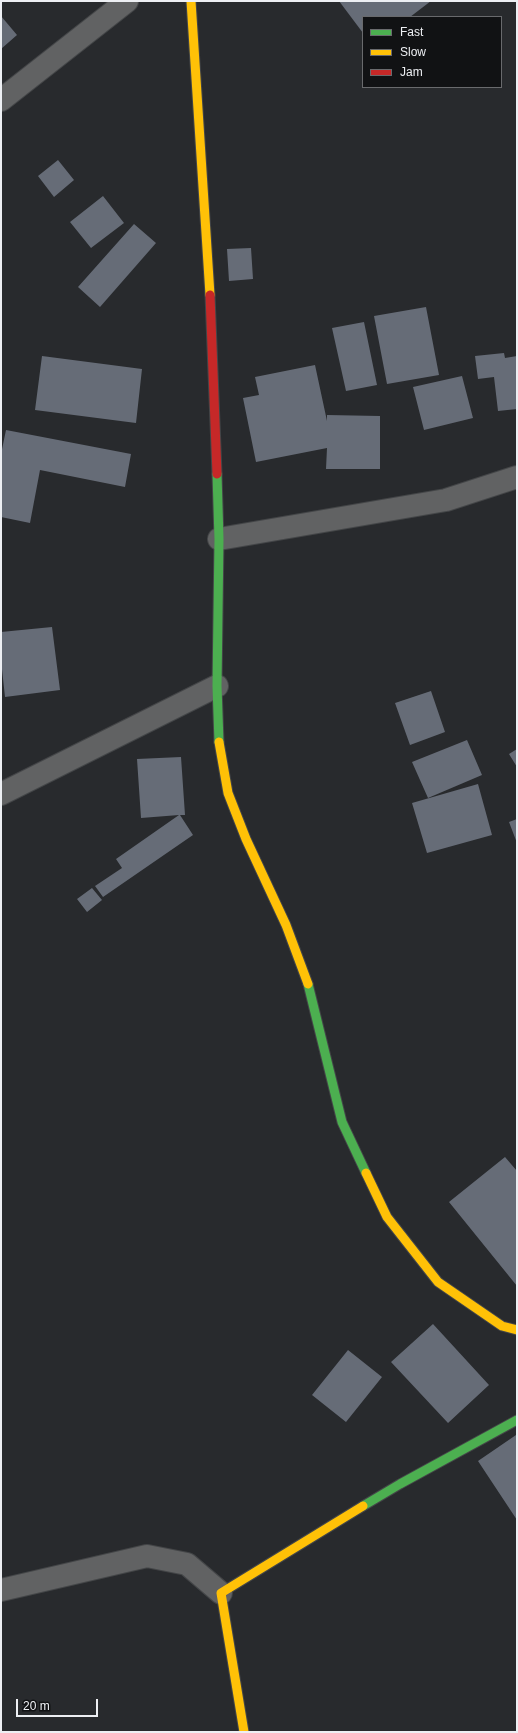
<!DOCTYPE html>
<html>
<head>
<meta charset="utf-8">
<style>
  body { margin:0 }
  #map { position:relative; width:518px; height:1733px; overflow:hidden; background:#282a2d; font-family:Arial,sans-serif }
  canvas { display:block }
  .frame { position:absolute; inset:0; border:2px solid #edeff3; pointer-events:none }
  .legend { position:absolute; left:362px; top:16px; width:140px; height:72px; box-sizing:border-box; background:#111214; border:1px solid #696a6d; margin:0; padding:5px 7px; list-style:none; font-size:12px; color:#edeff3 }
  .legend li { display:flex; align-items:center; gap:8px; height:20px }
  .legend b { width:20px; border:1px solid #696a6d }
  .scale { position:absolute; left:16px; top:1699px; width:82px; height:18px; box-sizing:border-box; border:2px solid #edeff3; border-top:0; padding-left:5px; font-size:12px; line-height:14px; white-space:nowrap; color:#edeff3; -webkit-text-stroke:3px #111214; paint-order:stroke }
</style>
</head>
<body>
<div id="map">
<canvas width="518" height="1733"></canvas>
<div class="frame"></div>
<ul class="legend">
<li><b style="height:5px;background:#4caf50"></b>Fast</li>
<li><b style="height:5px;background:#ffc107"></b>Slow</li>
<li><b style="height:5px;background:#c62828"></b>Jam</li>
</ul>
<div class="scale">20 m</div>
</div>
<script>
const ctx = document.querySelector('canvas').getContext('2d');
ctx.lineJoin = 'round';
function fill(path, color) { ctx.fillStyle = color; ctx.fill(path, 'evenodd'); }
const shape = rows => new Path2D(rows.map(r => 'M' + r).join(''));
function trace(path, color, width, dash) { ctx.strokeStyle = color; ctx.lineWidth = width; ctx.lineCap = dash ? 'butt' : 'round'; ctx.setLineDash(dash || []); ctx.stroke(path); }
fill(shape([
  [339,1,431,1,410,17,363,17,363,33],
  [1,16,17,35,1,49],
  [58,160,74,180,54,197,38,176],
  [103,196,124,223,91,248,70,222],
  [134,224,156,243,100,307,78,287],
  [251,248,253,279,229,281,227,249],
  [426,307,439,375,387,384,374,316],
  [364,322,377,385,346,391,332,328],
  [504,353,505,358,517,356,517,409,498,411,494,377,478,379,475,356],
  [42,356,142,369,136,423,35,410],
  [315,365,327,421,327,415,380,416,380,469,326,469,327,448,256,462,243,398,259,395,255,377],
  [462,376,473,418,424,430,413,387],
  [6,430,131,454,125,487,40,470,30,523,1,517,1,454],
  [52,627,60,690,5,697,1,660,1,632],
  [431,691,445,732,410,745,395,703],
  [467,740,482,775,428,798,412,762],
  [517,749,517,767,509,754],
  [181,757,185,815,180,815,193,835,103,897,95,886,122,868,116,859,179,815,141,818,137,759],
  [478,784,492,835,427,853,412,803],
  [517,819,517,843,509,822],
  [92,888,102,900,87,912,77,899],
  [505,1157,517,1171,517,1286,449,1202],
  [433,1324,489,1385,448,1423,391,1362],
  [348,1350,382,1377,346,1422,312,1395],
  [516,1435,517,1436,517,1520,478,1461]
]), '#666c77');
const street = shape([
  [1,100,127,1],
  [219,539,446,500,517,477],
  [1,794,217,686],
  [1,1590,147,1556,187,1564,221,1593]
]);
const fast = shape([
  [217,474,219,539,217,686,219,742],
  [308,984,342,1122,366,1173],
  [363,1506,400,1484,517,1420]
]);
const slow = shape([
  [191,1,210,295],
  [219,742,228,793,246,839,286,925,308,984],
  [366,1173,387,1217,438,1282,502,1326,517,1330],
  [244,1732,221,1593,363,1506]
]);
const jam = shape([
  [210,295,217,474]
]);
trace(street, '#444648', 24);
trace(fast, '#444648', 11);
trace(slow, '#444648', 11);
trace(jam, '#444648', 11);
trace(street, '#616263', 22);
trace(fast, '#4caf50', 9);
trace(slow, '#ffc107', 9);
trace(jam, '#c62828', 9);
</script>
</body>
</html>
